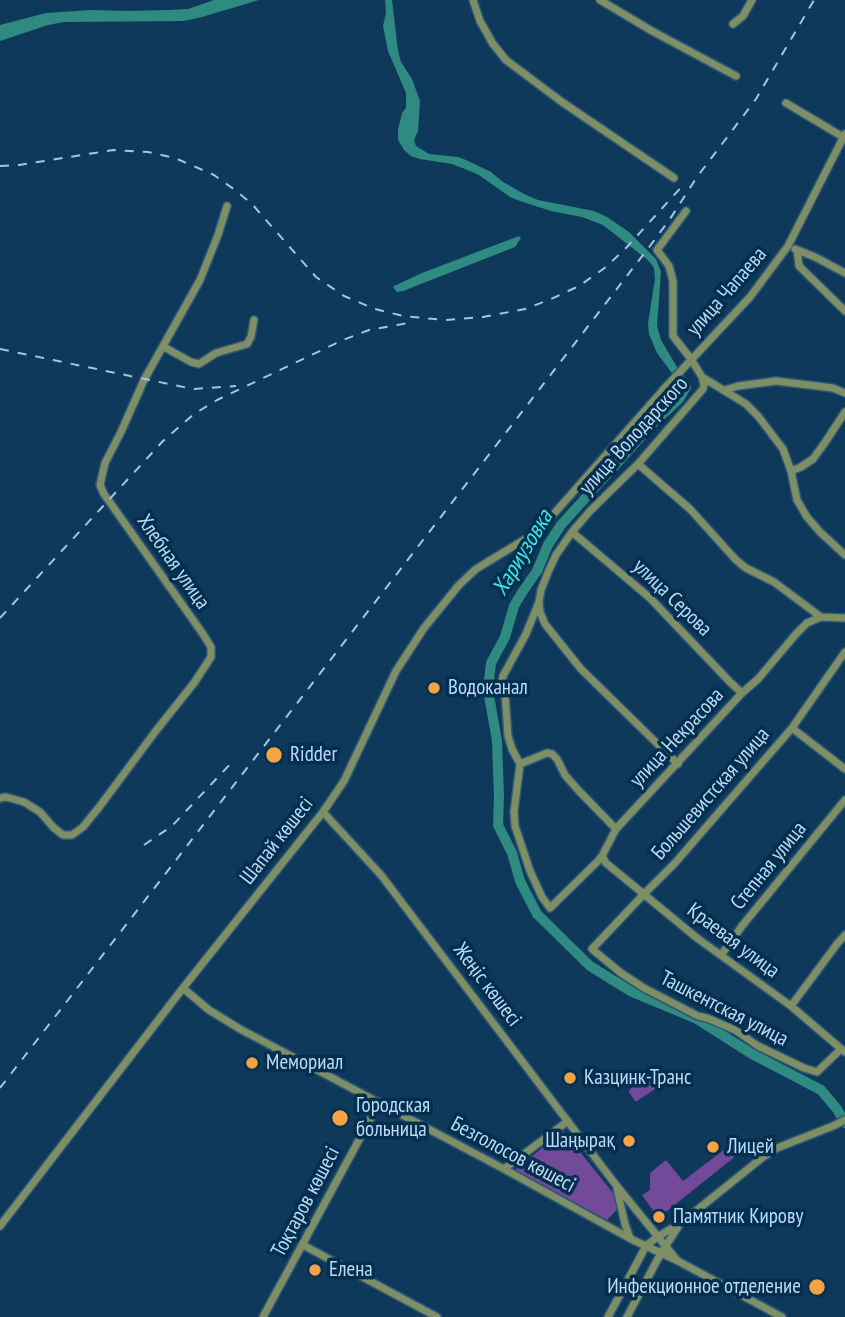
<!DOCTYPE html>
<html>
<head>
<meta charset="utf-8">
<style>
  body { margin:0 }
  canvas { display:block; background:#0f395a }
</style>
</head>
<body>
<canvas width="845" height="1317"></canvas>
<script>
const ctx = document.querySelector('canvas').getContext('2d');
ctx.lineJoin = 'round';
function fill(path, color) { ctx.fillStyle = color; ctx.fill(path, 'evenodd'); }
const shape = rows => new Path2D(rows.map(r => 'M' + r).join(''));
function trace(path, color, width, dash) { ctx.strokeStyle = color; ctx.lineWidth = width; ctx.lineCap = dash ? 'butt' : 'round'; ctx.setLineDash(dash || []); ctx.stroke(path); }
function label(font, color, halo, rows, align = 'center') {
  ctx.font = font + ' "PT Sans Narrow",sans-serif'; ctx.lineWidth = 7; ctx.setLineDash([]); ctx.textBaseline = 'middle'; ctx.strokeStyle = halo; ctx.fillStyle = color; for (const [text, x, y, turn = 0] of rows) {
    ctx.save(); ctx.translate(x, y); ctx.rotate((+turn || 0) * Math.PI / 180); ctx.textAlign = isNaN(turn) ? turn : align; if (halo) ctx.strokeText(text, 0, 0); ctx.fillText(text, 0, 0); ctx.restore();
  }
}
fill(shape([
  [649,1076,652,1076,658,1085,658,1087,637,1101,635,1101,629,1092,630,1089],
  [563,1131,622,1204,607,1220,515,1170],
  [729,1146,737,1155,667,1211,654,1212,642,1195,650,1190,650,1173,666,1160,683,1181]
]), '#734a99');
fill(shape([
  [214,0,259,0,202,17,184,21,64,22,48,25,0,41,0,25,46,13,91,10,128,11,168,10,188,9],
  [385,0,392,0,398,51,401,62,412,79,420,101,418,131,414,140,416,146,429,154,458,157,466,160,491,172,503,182,526,195,538,200,594,211,607,217,629,232,656,259,661,272,657,326,661,340,687,384,683,388,657,353,649,334,648,323,655,279,654,268,649,261,603,225,582,217,551,211,520,201,510,197,479,175,465,169,452,164,420,159,411,156,404,150,398,140,398,130,402,113,406,108,406,93,388,51,383,26,386,13],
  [519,236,521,238,515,247,403,291,397,292,393,287,394,286,422,273]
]), '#2f8a82');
trace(shape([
  [677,376,686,387,679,399,655,421,561,525,548,545,537,571,523,591,514,606,505,637,491,663,488,690,497,741,499,797,498,825,512,853,520,881,537,914,590,966,632,992,697,1019,752,1054,821,1090,837,1109,845,1123]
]), '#2f8a82', 10);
const minor = shape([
  [473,0,480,21,493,44,506,60,562,102,674,178],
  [600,0,652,31,736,76],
  [733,24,743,16,752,0],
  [786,103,843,137],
  [795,249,815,257,845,273],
  [797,250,799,266,845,311],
  [164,347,191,362,199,364,216,353,247,344,251,337,254,320],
  [702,377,746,404,758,416,783,449,791,471,797,500,807,517,820,532,845,555],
  [725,390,738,386,776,381,833,388,845,393],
  [638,464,690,509,736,560,746,568,774,582,821,617],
  [791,471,801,467,813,459,826,441,845,412],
  [572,532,650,598,730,682,742,693],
  [539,602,526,634,503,676,501,686,505,694,508,736,512,749,520,764,514,812,515,826,530,871,542,897,550,908,597,862,602,856,616,829,742,693,758,679,796,634,807,623,821,617,845,618],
  [792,728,845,769],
  [520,764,547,753,552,754,557,759,565,775,579,791,616,829],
  [678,764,581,669,545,624,540,612,539,602,541,590,549,570,556,555,572,532,590,511,638,464,703,389,704,385,702,377,691,359,673,336,673,281,669,266,657,250,686,211],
  [0,798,6,797,24,802,40,812,54,828,63,835,72,835,83,827,100,806,155,732,194,683,211,657,211,647,203,634,104,494,100,485,105,463,121,432,144,380,200,280,218,235,227,206],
  [323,812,381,875,616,1185,676,1259],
  [602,856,606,863,697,938,791,1006,845,1052],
  [721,955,742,926,845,800],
  [183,988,209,1010,240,1029,504,1169,631,1239,678,1261,782,1317],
  [791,1006,837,944,845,935],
  [841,1049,817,1072,804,1068,758,1046,735,1030,707,1018,698,1016,644,988,621,973,592,949,644,894,675,863,792,728,845,652],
  [504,1169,568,1121],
  [617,1189,625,1224,630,1238],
  [0,1226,183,988,323,812,344,781,396,671,424,628,459,585,476,569,527,538,544,525,663,390,750,297,788,246,845,134],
  [303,1245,437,1317],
  [263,1317,379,1103],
  [608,1317,646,1246,657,1237,681,1223,763,1157,777,1148,833,1126,845,1120],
  [627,1317,661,1253,678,1227]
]);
trace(minor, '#2e5676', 10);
trace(minor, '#7e8f65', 7);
trace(shape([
  [0,166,19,165,113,150,148,152,175,158,214,175,235,190,252,204,316,277,344,296,375,309,403,316,445,320,483,317,525,309,551,299,579,286,606,267,627,247,685,183],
  [0,349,193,389,236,386],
  [0,618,163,441,194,414,217,400,343,340,369,330,414,322],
  [144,845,172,826,234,760],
  [0,1088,650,246,670,219,697,177,756,99,814,0]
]), '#a7c4df', 2, [9, 9]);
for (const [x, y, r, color] of [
  [434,688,7,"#f5a345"],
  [274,755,9,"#f5a345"],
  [252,1063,7,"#f5a345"],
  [570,1078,7,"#f5a345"],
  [340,1118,9,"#f5a345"],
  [629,1141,7,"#f5a345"],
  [713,1147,7,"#f5a345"],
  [659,1217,7,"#f5a345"],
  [315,1270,7,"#f5a345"],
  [817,1287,9,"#f5a345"]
]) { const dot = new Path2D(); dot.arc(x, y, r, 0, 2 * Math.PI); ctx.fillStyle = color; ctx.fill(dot); trace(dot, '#022f4f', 2.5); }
label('21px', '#bed9f3', '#022f4f', [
  ["улица Чапаева",727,292,-49],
  ["улица Володарского",634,436,-48],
  ["Хлебная улица",173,562,55],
  ["улица Серова",672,598,44],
  ["улица Некрасова",677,738,-47],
  ["Большевистская улица",711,794,-49],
  ["Шапай көшесі",277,841,-52],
  ["Степная улица",769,866,-51],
  ["Краевая улица",733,941,37],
  ["Жеңіс көшесі",487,985,53],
  ["Ташкентская улица",724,1009,27],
  ["Безголосов көшесі",513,1155,28],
  ["Тоқтаров көшесі",306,1202,-62]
]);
label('21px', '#bed9f3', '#022f4f', [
  ["Водоканал",448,688],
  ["Ridder",290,755],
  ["Мемориал",266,1063],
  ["Казцинк-Транс",584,1078],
  ["Городская",356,1106],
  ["больница",356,1130],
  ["Шаңырақ",615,1141,"right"],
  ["Лицей",727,1147],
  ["Памятник Кирову",673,1217],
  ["Елена",329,1270],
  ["Инфекционное отделение",801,1287,"right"]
], 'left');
label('italic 23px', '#3cebdd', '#022f4f', [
  ["Хариузовка",523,553,-59]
]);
</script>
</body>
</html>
